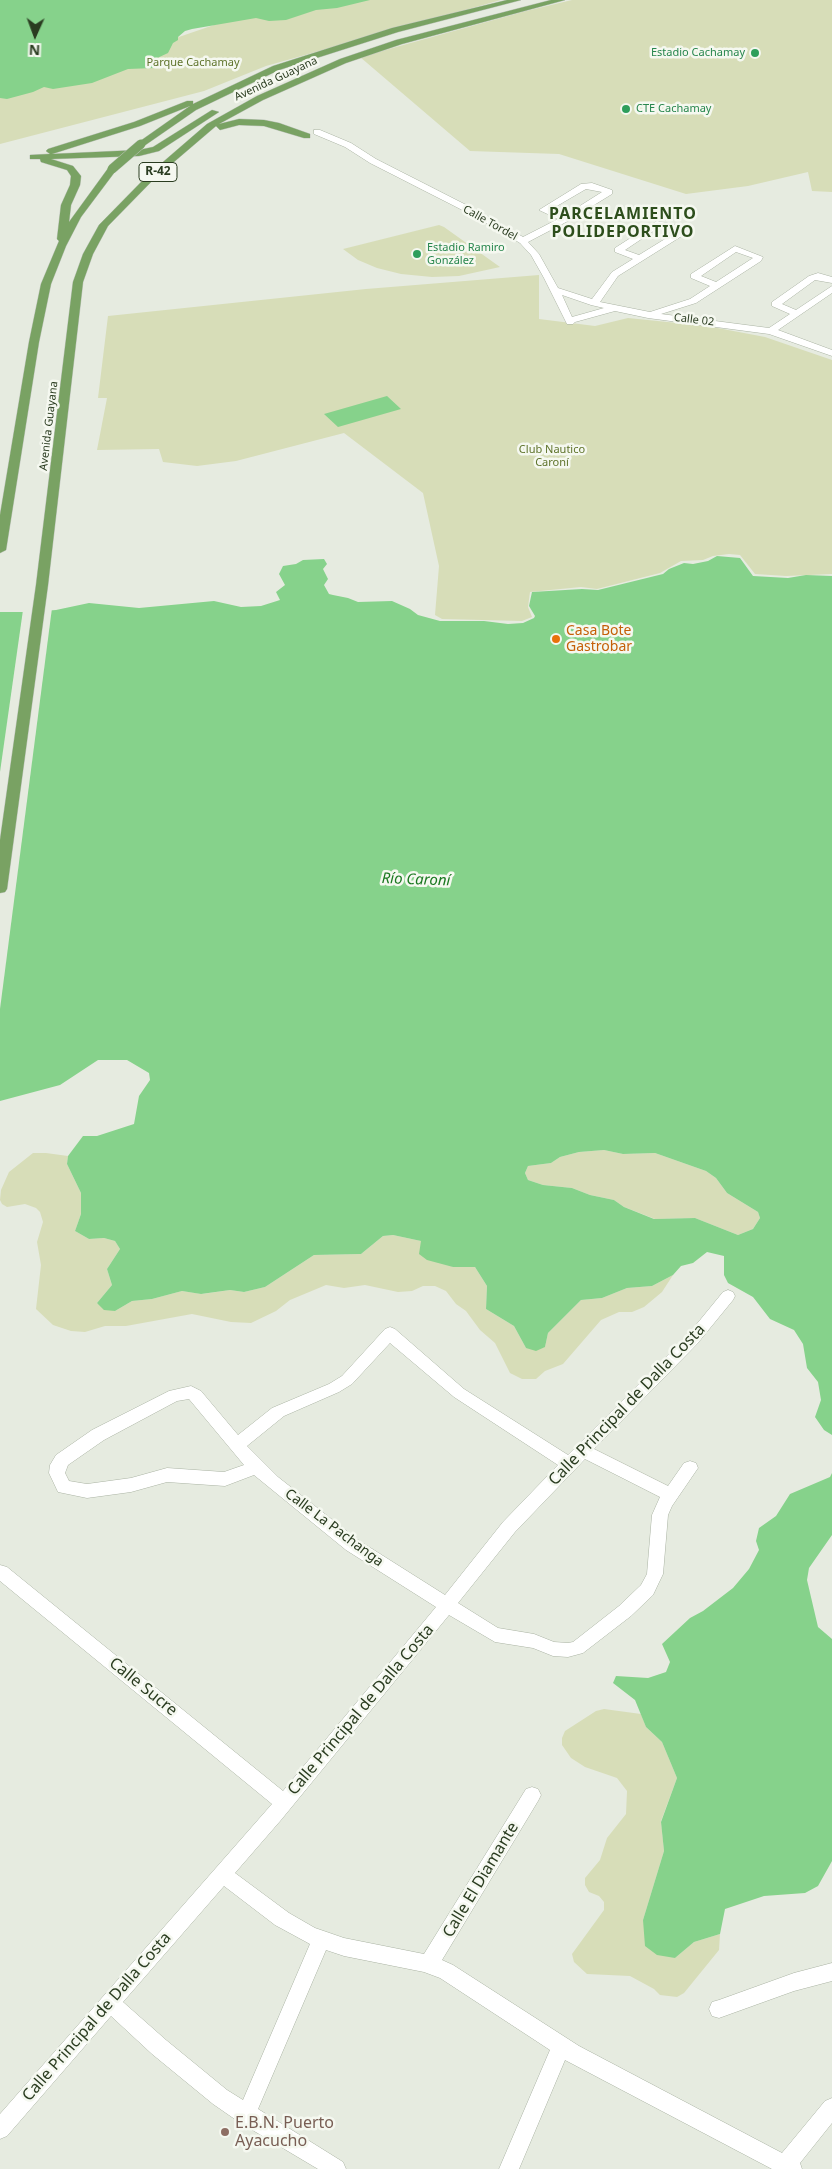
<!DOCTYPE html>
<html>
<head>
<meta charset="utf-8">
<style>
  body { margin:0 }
  #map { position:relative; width:832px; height:2169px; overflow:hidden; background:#e6ebe0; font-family:"Noto Sans",sans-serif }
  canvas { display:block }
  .north { position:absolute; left:10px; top:10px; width:50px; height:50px; -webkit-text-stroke:4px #f5f8f0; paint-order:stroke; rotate:182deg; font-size:14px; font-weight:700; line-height:20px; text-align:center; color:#2a3c20 }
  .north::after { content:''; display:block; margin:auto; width:18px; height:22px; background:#2a3c20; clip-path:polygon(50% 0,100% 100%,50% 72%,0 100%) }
</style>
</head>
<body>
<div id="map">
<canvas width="832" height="2169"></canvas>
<div class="north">N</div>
</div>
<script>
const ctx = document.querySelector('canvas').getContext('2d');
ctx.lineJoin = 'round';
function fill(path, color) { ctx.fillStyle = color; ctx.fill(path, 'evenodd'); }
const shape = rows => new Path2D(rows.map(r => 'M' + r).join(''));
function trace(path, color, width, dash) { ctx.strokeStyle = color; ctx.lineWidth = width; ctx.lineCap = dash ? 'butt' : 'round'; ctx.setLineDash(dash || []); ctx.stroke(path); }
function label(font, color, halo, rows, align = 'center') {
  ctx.font = font + ' "Noto Sans",sans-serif'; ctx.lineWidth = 5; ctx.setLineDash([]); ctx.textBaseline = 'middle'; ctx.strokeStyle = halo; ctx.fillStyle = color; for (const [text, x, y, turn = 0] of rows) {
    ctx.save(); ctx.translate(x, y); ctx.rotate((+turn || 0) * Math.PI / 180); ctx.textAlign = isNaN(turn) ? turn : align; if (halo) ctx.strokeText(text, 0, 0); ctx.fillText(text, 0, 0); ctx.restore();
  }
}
fill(shape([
  [330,0,501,0,266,66,204,91,0,144,0,88,68,75,246,14],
  [572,0,832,0,832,192,812,191,808,172,748,186,686,194,559,154,470,151,360,57,526,11],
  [439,225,444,227,500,267,459,276,432,277,401,274,377,268,358,260,343,249],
  [539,275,539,319,595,326,628,318,707,326,765,337,832,360,832,574,786,576,755,574,740,555,729,554,713,556,703,560,681,561,660,573,597,589,581,587,530,592,528,607,532,617,522,621,442,619,435,615,439,566,423,493,344,433,236,461,197,466,163,462,159,449,97,450,107,398,98,398,108,316,366,289],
  [604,1150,623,1154,655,1153,706,1171,716,1178,727,1193,758,1212,760,1218,753,1229,738,1235,695,1218,655,1219,624,1207,614,1200,590,1195,572,1188,543,1185,528,1180,525,1173,528,1166,551,1163,560,1157,579,1152],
  [33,1153,46,1153,68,1156,67,1164,81,1193,81,1214,75,1231,89,1239,104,1238,115,1241,120,1249,107,1269,112,1285,97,1303,115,1311,132,1301,152,1299,182,1291,202,1294,230,1290,244,1292,265,1287,314,1255,361,1254,383,1236,393,1235,421,1241,453,1267,475,1267,487,1286,486,1309,514,1326,526,1348,545,1347,548,1333,581,1300,602,1298,627,1288,652,1286,673,1275,662,1292,644,1307,632,1312,619,1312,601,1320,563,1364,545,1371,536,1379,522,1379,510,1373,495,1343,480,1330,466,1311,456,1304,446,1291,435,1286,423,1286,412,1291,398,1292,365,1285,344,1288,326,1285,290,1300,276,1311,251,1323,231,1322,192,1314,126,1326,105,1326,85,1332,71,1331,53,1325,36,1309,41,1265,37,1242,43,1222,40,1212,36,1208,25,1204,7,1207,2,1204,0,1200,1,1190,9,1172],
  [604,1709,641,1714,646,1727,662,1742,677,1778,661,1821,664,1851,643,1920,675,1958,694,1942,720,1934,719,1950,684,1993,677,1997,660,1995,654,1989,630,1976,587,1974,574,1962,572,1954,604,1910,604,1902,599,1896,589,1892,585,1885,585,1878,600,1860,607,1838,626,1814,627,1791,617,1778,585,1767,571,1758,562,1745,562,1738,565,1731,596,1711]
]), '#d7ddb8');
fill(shape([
  [0,0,370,0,337,8,316,10,286,20,269,21,256,18,192,29,185,31,178,37,178,40,173,43,168,53,153,60,160,63,160,66,154,68,128,69,92,83,53,89,44,87,33,92,7,99,0,98],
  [387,396,401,409,338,427,324,414],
  [717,556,740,558,753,576,788,578,806,575,832,576,832,1435,824,1430,815,1417,821,1400,818,1382,807,1368,803,1344,794,1330,770,1319,753,1297,728,1283,724,1275,724,1256,707,1252,693,1263,681,1266,673,1275,652,1286,627,1288,602,1298,581,1300,548,1333,545,1347,536,1351,526,1348,514,1326,486,1309,487,1286,475,1267,453,1267,427,1260,419,1254,421,1241,393,1235,383,1236,361,1254,314,1255,265,1287,244,1292,230,1290,201,1294,182,1291,152,1299,132,1301,115,1311,104,1310,97,1303,112,1285,107,1269,120,1249,115,1241,104,1238,89,1239,75,1231,81,1214,81,1193,67,1164,68,1156,83,1136,97,1136,134,1124,139,1096,150,1080,149,1073,127,1060,98,1060,60,1085,0,1101,0,612,29,612,56,610,89,603,139,608,214,601,241,607,261,606,280,600,276,592,285,585,279,574,283,566,296,564,303,560,324,559,327,564,323,569,328,579,324,585,329,594,333,595,348,598,358,602,392,601,410,609,418,615,440,621,484,621,508,624,523,623,534,618,535,616,529,606,532,592,582,589,598,590,663,574,669,569,684,563,693,564,708,561],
  [604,1150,623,1154,655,1153,706,1171,716,1178,727,1193,758,1212,760,1218,753,1229,738,1235,695,1218,654,1219,624,1207,614,1200,590,1195,572,1188,543,1185,528,1180,525,1173,528,1166,551,1163,560,1157,579,1152],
  [832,1473,832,1535,809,1568,807,1580,818,1627,832,1639,832,1861,818,1886,805,1893,764,1896,725,1909,720,1934,694,1942,675,1958,657,1955,645,1946,643,1920,664,1851,661,1822,677,1778,662,1742,646,1727,635,1700,613,1683,616,1676,648,1678,666,1672,670,1662,662,1644,690,1618,703,1611,733,1588,749,1569,759,1550,756,1541,759,1528,776,1516,790,1494,830,1477]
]), '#86d28b');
fill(shape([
  [52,608,0,1009,0,772,23,610]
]), '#e6ebe0');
const minor = shape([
  [314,130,320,130,351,143,376,159,480,212,523,237,558,219,539,210,581,184,592,183,612,190,612,194,568,221,528,242,539,254,558,288,592,299,612,272,633,259,615,252,615,248,657,221,685,227,685,234,618,276,600,302,650,312,690,299,710,286,691,278,691,274,735,246,763,257,761,261,696,303,661,314,769,328,790,314,772,306,772,302,809,276,818,273,832,277,832,283,815,280,782,304,796,310,832,286,832,293,778,330,832,350,832,356,769,334,648,318,615,311,575,322,573,324,567,324,544,278,531,255,520,243,474,216,370,163,345,147,314,134,314,130],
  [586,189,602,192,564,216,550,210,586,189],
  [661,226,678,231,639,255,625,250,661,226],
  [736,252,753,258,716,282,701,276,736,252],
  [562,295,591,305,604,308,572,317,562,295],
  [728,1290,733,1292,735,1296,733,1300,697,1344,594,1449,668,1486,684,1463,690,1461,696,1463,698,1468,672,1506,668,1515,663,1574,653,1595,631,1616,583,1653,568,1657,553,1656,533,1648,495,1642,449,1615,281,1820,235,1873,289,1913,315,1928,344,1938,424,1954,526,1789,532,1787,538,1789,541,1795,538,1801,442,1960,453,1965,579,2046,782,2153,825,2101,832,2098,832,2123,800,2163,802,2169,772,2169,565,2060,519,2169,499,2169,550,2050,440,1978,424,1972,344,1956,326,1950,258,2109,343,2162,346,2169,318,2169,239,2122,213,2104,152,2054,111,2016,7,2136,0,2139,0,2114,272,1804,0,1581,0,1565,7,1567,283,1791,436,1607,346,1550,254,1475,225,1486,167,1482,131,1492,87,1498,58,1492,49,1473,50,1465,56,1455,92,1430,169,1391,191,1386,201,1391,238,1435,272,1408,329,1384,342,1376,385,1329,390,1327,395,1329,464,1389,568,1455,687,1336,723,1292,728,1290],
  [390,1343,454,1397,558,1465,503,1522,445,1595,358,1540,278,1477,247,1446,284,1416,339,1392,352,1384,390,1343],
  [189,1399,244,1465,224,1472,167,1468,131,1478,87,1484,69,1481,65,1473,68,1465,104,1440,177,1401,189,1399],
  [585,1459,660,1497,652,1515,647,1574,641,1585,619,1606,573,1642,568,1643,554,1642,534,1634,498,1628,458,1603,515,1532,585,1459],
  [224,1886,275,1925,310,1944,243,2100,227,2090,166,2040,123,2002,224,1886],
  [832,1963,832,1981,794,1991,719,2018,712,2016,709,2009,712,2002,719,2000,794,1973,832,1963]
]);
const major = shape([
  [507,0,521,0,398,32,279,70,196,110,144,146,138,146,136,144,190,106,140,126,52,154,139,150,153,147,212,110,219,112,159,151,139,156,51,159,73,166,81,176,80,185,71,205,69,222,109,167,112,166,117,169,81,217,66,246,51,284,39,342,6,550,0,553,0,515,29,342,41,284,59,241,57,239,61,205,70,185,71,176,67,170,41,162,40,159,30,159,30,155,50,154,46,151,48,149,134,122,187,101,193,101,193,104,273,66,392,28,507,0],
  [551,0,565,0,402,44,346,63,263,100,219,124,239,119,264,120,279,123,310,134,310,138,304,138,264,126,239,125,220,130,216,126,154,179,108,226,93,254,83,282,48,585,7,889,5,892,0,893,0,840,36,585,73,282,83,254,99,225,148,175,207,124,257,96,340,59,396,40,551,0]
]);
trace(minor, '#aab3a3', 1);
trace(major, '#c3c8c1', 1);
fill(minor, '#fff');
fill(major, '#79a263');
const majorBridge = shape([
  [112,169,141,144]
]);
trace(majorBridge, '#c3c8c1', 10, []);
trace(majorBridge, '#79a263', 9);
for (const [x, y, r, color] of [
  [755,53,5,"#2e9e5b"],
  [626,109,5,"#2e9e5b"],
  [417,254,5,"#2e9e5b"],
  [556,639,5,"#e8710a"],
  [225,2132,5,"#8d6e63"]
]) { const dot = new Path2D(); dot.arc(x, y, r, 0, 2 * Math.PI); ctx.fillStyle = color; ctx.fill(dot); trace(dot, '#f5f8f0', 2); }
label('11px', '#27864d', '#f5f8f0', [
  ["Estadio Cachamay",745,53,"right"],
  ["CTE Cachamay",636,109],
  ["Estadio Ramiro",427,248],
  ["González",427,261]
], 'left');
label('11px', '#5e732a', '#f5f8f0', [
  ["Parque Cachamay",193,63],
  ["Club Nautico",552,450],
  ["Caroní",552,463]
]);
label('11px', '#2a3c20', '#f5f8f0', [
  ["Avenida Guayana",276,79,-25],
  ["Calle Tordel",490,223,29],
  ["Calle 02",694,320,7],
  ["Avenida Guayana",49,426,-83]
]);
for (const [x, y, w] of [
  [158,172,38]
]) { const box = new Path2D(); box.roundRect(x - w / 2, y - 9.5, w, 19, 4); ctx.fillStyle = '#f5f8f0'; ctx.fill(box); trace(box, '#2a3c20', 1); }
label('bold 12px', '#2a3c20', null, [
  ["R-42",158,172]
]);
label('14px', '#c56008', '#f5f8f0', [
  ["Casa Bote",566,631],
  ["Gastrobar",566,647]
], 'left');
label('14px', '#2a3c20', '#f5f8f0', [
  ["Calle La Pachanga",334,1528,37]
]);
label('italic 15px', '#1a7820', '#f5f8f0', [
  ["Río Caroní",416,880,2]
]);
ctx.letterSpacing = '1px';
label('bold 16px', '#2d4e1c', '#f5f8f0', [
  ["PARCELAMIENTO",623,214],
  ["POLIDEPORTIVO",623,232]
]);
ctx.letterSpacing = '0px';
label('16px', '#2a3c20', '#f5f8f0', [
  ["Calle Principal de Dalla Costa",627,1405,-46],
  ["Calle Sucre",143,1687,39],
  ["Calle Principal de Dalla Costa",361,1710,-50],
  ["Calle El Diamante",481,1880,-59],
  ["Calle Principal de Dalla Costa",97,2017,-49]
]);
label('16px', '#785e54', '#f5f8f0', [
  ["E.B.N. Puerto",235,2123],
  ["Ayacucho",235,2141]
], 'left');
</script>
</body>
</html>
